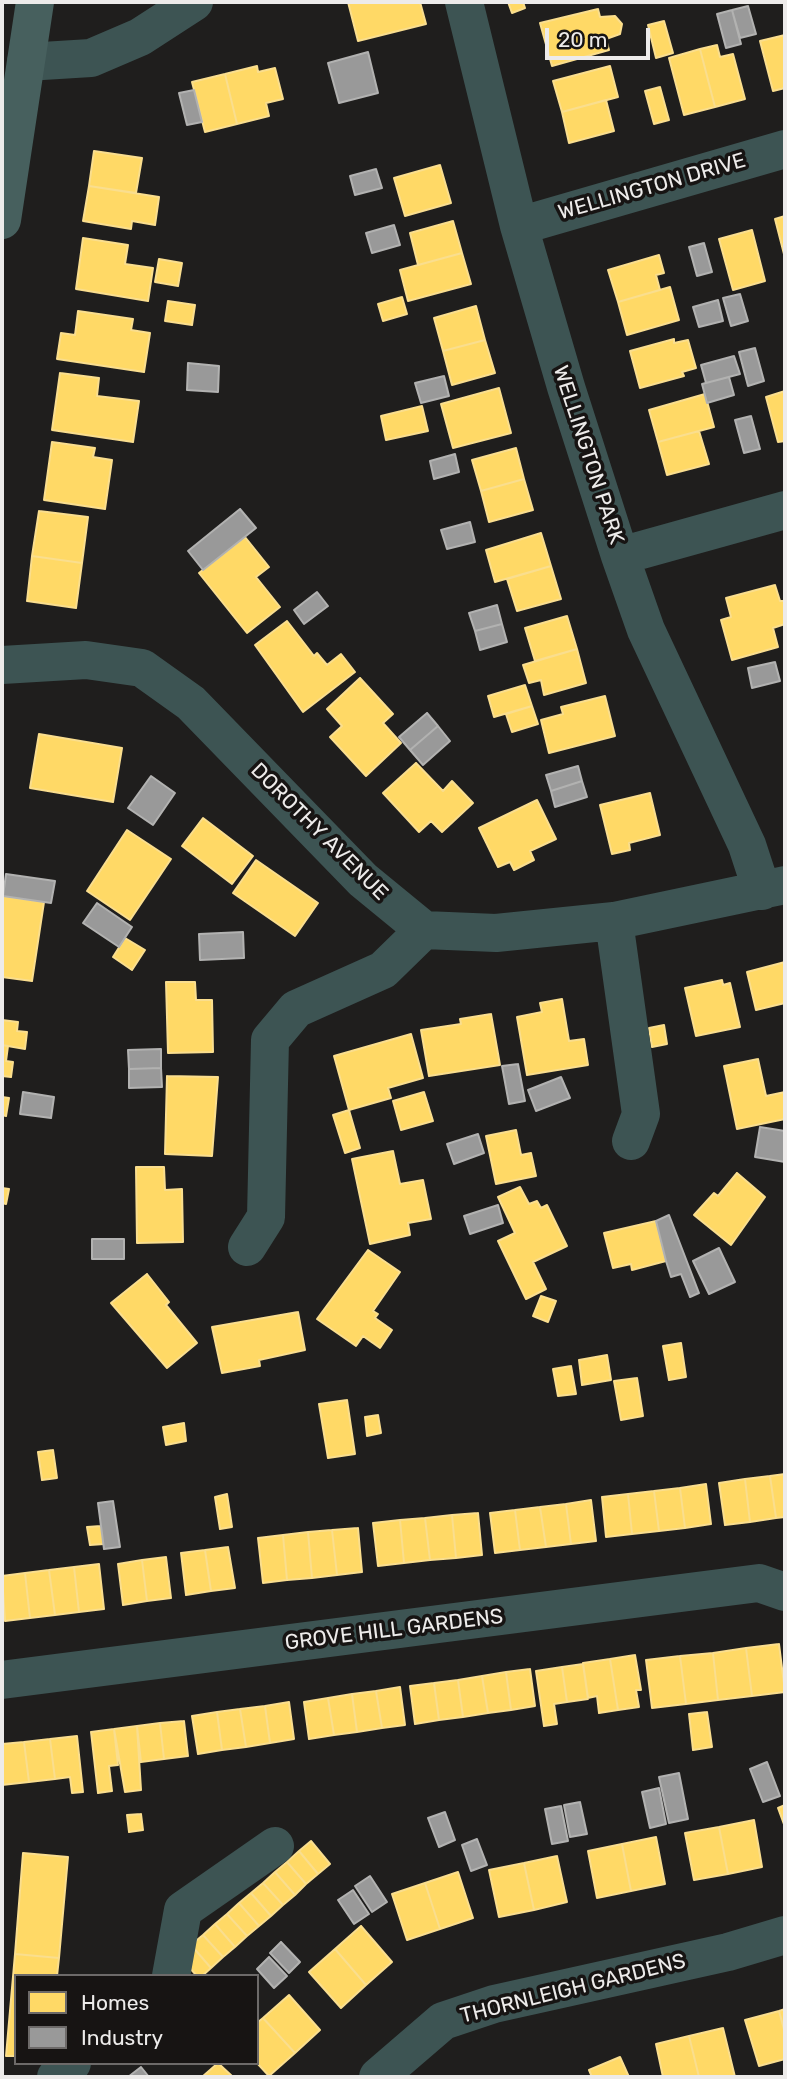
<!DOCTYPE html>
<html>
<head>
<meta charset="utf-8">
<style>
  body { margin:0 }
  #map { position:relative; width:787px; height:2079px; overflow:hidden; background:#1f1e1d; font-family:Rubik,sans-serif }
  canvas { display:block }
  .frame { position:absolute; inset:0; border:4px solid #edebea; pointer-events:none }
  .legend { position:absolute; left:14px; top:1974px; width:245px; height:91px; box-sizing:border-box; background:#171413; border:2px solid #6d6a69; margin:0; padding:9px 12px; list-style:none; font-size:21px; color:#edebea }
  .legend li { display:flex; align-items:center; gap:14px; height:35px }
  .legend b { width:35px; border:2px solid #6d6a69 }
  .scale { position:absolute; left:545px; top:28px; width:105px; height:32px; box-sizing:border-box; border:4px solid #edebea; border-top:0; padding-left:9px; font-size:21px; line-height:24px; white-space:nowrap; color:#edebea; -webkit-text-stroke:5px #171413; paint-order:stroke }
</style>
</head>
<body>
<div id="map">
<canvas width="787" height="2079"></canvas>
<div class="frame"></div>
<ul class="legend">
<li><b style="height:19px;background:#ffd966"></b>Homes</li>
<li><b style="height:19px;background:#999"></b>Industry</li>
</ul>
<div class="scale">20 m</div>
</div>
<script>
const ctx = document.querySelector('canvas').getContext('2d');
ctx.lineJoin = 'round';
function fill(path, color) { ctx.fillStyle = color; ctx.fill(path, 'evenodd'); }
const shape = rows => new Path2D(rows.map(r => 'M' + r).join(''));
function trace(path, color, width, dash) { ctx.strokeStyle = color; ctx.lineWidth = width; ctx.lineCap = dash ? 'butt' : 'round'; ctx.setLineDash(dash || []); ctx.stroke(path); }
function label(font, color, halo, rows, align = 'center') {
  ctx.font = font + ' Rubik,sans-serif'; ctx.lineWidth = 7; ctx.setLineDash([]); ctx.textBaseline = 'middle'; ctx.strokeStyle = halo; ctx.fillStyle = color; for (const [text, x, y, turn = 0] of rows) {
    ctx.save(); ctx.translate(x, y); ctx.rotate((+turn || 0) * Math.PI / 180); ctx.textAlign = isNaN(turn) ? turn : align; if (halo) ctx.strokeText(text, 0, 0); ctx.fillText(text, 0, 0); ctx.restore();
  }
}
const homes = shape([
  [348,2,420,2,426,24,358,41,348,2],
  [508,2,523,2,525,8,512,13,508,2],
  [598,9,600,17,615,16,622,24,620,34,606,39,609,50,552,66,540,23,598,9],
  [664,21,673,53,656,58,648,25,664,21],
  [785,35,785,88,773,91,760,41,785,35],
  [717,45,720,57,733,54,745,99,715,107,700,49,717,45],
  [700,49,715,107,684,115,669,58,700,49],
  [257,66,258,72,275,68,283,99,266,103,269,116,237,124,225,74,257,66],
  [610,66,618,97,562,112,553,81,610,66],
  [225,74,237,124,205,132,192,82,225,74],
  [660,87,669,120,654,124,645,91,660,87],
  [606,100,614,131,569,143,562,112,606,100],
  [94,151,142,158,136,193,89,186,94,151],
  [440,165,451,203,405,216,394,178,440,165],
  [89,186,159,197,155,225,132,221,131,229,83,221,89,186],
  [785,216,785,258,775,219,785,216],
  [453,221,462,253,418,265,410,233,453,221],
  [752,230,765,281,733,290,719,239,752,230],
  [83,238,128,245,125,264,153,268,148,301,76,289,83,238],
  [462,253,471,284,408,301,400,270,462,253],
  [659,255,664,273,656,275,660,290,618,302,608,270,659,255],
  [159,259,182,263,178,286,155,282,159,259],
  [670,287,679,320,627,335,618,302,670,287],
  [402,297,407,314,383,321,378,304,402,297],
  [168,301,195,305,192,325,165,321,168,301],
  [476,306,485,340,443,351,434,318,476,306],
  [78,311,133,319,131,330,150,333,144,372,57,359,61,333,75,335,78,311],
  [674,339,674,343,688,340,696,368,682,372,684,376,640,388,630,351,674,339],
  [485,340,495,373,452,385,443,351,485,340],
  [60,373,99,378,97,396,139,401,133,442,52,430,60,373],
  [499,388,511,433,453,448,441,404,499,388],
  [785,391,785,441,778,442,766,397,785,391],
  [705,394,714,427,658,442,649,410,705,394],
  [422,406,428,431,386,440,381,416,422,406],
  [699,431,709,464,667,475,658,442,699,431],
  [52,442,95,448,93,457,112,460,105,509,44,500,52,442],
  [516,448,524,479,481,491,472,460,516,448],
  [524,479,533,510,489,522,481,491,524,479],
  [39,511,88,517,82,563,32,556,39,511],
  [541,533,551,566,495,582,486,550,541,533],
  [245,537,269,567,256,577,280,607,247,633,199,573,245,537],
  [32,556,82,563,76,608,27,601,32,556],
  [551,566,561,599,517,611,507,579,551,566],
  [775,585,780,601,785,601,785,624,773,628,778,647,732,660,721,620,731,617,726,598,775,585],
  [567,616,577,649,535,661,525,628,567,616],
  [287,621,314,656,317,653,327,665,341,654,355,672,303,712,255,645,287,621],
  [577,649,586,683,544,695,541,680,529,683,523,665,577,649],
  [360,678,393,714,383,723,401,743,366,776,330,737,342,726,327,709,360,678],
  [525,685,532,706,494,717,488,696,525,685],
  [605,696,615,736,549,753,541,720,563,714,561,707,605,696],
  [532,706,538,724,512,732,506,714,532,706],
  [39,734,122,748,113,802,30,788,39,734],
  [416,763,443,791,452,781,473,803,442,832,431,821,419,832,383,793,416,763],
  [650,793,660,835,629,843,630,850,612,854,600,805,650,793],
  [537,800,556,839,530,851,534,860,514,870,510,862,498,867,479,828,537,800],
  [203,818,253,856,232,884,182,846,203,818],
  [127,830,171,859,130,920,87,891,127,830],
  [256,860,318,903,295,936,233,893,256,860],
  [3,896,44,902,32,981,2,977,3,896],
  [125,938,145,950,132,970,113,957,125,938],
  [785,962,785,1003,756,1010,747,972,785,962],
  [722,980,723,985,730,983,740,1027,696,1036,685,988,722,980],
  [166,982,195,982,196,1000,212,1000,213,1052,168,1053,166,982],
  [562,999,569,1041,584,1039,588,1065,527,1075,517,1017,542,1012,540,1003,562,999],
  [491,1014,500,1065,429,1076,421,1030,461,1024,460,1019,491,1014],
  [2,1020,18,1022,17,1031,27,1032,25,1049,2,1045,2,1020],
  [664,1025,667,1044,652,1047,649,1028,664,1025],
  [411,1034,423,1078,388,1088,391,1098,349,1110,334,1056,411,1034],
  [2,1045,8,1046,6,1061,13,1062,11,1077,2,1076,2,1045],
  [758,1059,766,1096,785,1092,785,1119,737,1129,724,1066,758,1059],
  [167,1076,218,1077,212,1156,165,1154,167,1076],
  [424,1092,433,1121,401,1130,393,1101,424,1092],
  [2,1097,9,1098,6,1116,2,1115,2,1097],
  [349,1110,360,1148,345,1153,333,1115,349,1110],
  [516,1130,521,1155,531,1153,536,1176,496,1184,486,1136,516,1130],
  [393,1151,400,1184,423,1180,431,1219,408,1223,410,1235,370,1244,352,1159,393,1151],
  [136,1167,164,1167,165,1190,182,1189,183,1242,137,1243,136,1167],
  [737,1173,765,1197,731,1245,694,1215,714,1193,718,1196,737,1173],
  [520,1187,529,1204,537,1201,541,1208,547,1205,567,1246,533,1262,546,1289,526,1299,498,1241,515,1233,498,1197,520,1187],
  [2,1188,9,1189,6,1204,2,1203,2,1188],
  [656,1221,666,1261,632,1270,631,1264,613,1268,604,1233,656,1221],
  [368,1250,400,1272,373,1311,378,1314,375,1318,392,1330,380,1348,363,1336,356,1346,317,1319,368,1250],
  [147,1274,169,1302,166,1305,197,1343,167,1368,111,1303,147,1274],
  [541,1296,556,1301,548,1322,533,1316,541,1296],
  [298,1312,305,1350,259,1360,260,1366,222,1373,212,1327,298,1312],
  [681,1343,686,1377,669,1380,663,1346,681,1343],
  [607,1355,611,1380,582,1385,579,1360,607,1355],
  [571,1366,576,1394,558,1396,553,1369,571,1366],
  [637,1378,643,1416,621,1420,614,1381,637,1378],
  [347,1400,355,1454,328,1458,319,1404,347,1400],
  [378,1415,381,1433,367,1436,365,1417,378,1415],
  [184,1423,186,1441,166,1445,163,1427,184,1423],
  [53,1450,57,1478,42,1480,38,1452,53,1450],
  [785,1474,785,1517,776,1518,770,1476,785,1474],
  [770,1476,776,1518,750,1522,745,1479,770,1476],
  [745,1479,750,1522,725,1525,719,1483,745,1479],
  [706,1484,711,1524,685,1528,680,1488,706,1484],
  [680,1488,685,1528,659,1531,654,1491,680,1488],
  [654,1491,659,1531,632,1534,628,1494,654,1491],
  [227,1494,232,1527,220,1529,215,1497,227,1494],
  [628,1494,632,1534,606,1537,602,1497,628,1494],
  [591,1500,596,1541,571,1544,566,1504,591,1500],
  [566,1504,571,1544,546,1547,540,1507,566,1504],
  [540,1507,546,1547,520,1550,515,1510,540,1507],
  [515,1510,520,1550,495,1553,490,1513,515,1510],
  [478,1513,482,1555,456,1558,452,1515,478,1513],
  [452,1515,456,1558,430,1560,425,1518,452,1515],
  [425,1518,430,1560,404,1563,400,1520,425,1518],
  [400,1520,404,1563,378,1566,373,1523,400,1520],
  [101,1526,104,1544,90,1545,87,1527,101,1526],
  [358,1528,362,1572,337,1575,332,1530,358,1528],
  [332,1530,337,1575,312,1578,308,1532,332,1530],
  [308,1532,312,1578,287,1580,283,1535,308,1532],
  [283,1535,287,1580,263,1583,258,1538,283,1535],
  [228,1547,235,1588,211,1591,205,1550,228,1547],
  [205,1550,211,1591,186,1595,181,1553,205,1550],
  [166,1557,171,1598,147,1601,142,1560,166,1557],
  [142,1560,147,1601,123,1605,118,1564,142,1560],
  [99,1564,104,1609,79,1612,74,1567,99,1564],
  [74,1567,79,1612,55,1615,49,1570,74,1567],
  [49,1570,55,1615,30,1618,25,1573,49,1570],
  [25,1573,30,1618,5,1621,2,1576,25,1573],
  [779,1644,785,1692,752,1696,746,1648,779,1644],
  [746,1648,752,1696,718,1700,713,1653,746,1648],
  [713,1653,718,1700,686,1704,680,1656,713,1653],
  [635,1655,641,1690,636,1690,639,1707,618,1710,610,1659,635,1655],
  [680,1656,686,1704,652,1708,646,1660,680,1656],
  [610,1659,618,1710,599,1713,597,1696,588,1698,583,1663,610,1659],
  [583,1664,588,1699,567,1702,562,1667,583,1664],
  [562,1667,567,1702,554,1704,557,1724,544,1726,536,1671,562,1667],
  [530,1669,535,1706,511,1710,506,1672,530,1669],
  [506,1672,511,1710,488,1713,482,1676,506,1672],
  [482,1676,488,1713,463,1717,458,1680,482,1676],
  [458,1680,463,1717,439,1720,434,1683,458,1680],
  [434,1683,439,1720,415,1724,410,1686,434,1683],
  [400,1687,405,1725,382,1728,376,1691,400,1687],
  [376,1691,382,1728,357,1732,352,1694,376,1691],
  [352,1694,357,1732,334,1735,328,1698,352,1694],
  [328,1698,334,1735,309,1739,304,1702,328,1698],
  [289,1702,294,1739,270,1743,265,1706,289,1702],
  [265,1706,270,1743,246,1747,240,1709,265,1706],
  [240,1709,246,1747,222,1750,217,1712,240,1709],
  [217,1712,222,1750,198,1754,192,1716,217,1712],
  [707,1712,712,1747,693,1750,689,1714,707,1712],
  [184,1721,188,1756,164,1759,160,1723,184,1721],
  [160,1723,164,1759,141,1762,137,1726,160,1723],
  [137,1726,141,1790,125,1792,114,1729,137,1726],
  [114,1729,118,1765,109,1766,112,1791,98,1793,91,1732,114,1729],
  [77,1736,83,1792,72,1793,70,1777,55,1779,50,1739,77,1736],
  [50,1739,55,1779,29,1782,24,1742,50,1739],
  [24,1742,29,1782,2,1785,2,1744,24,1742],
  [785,1805,785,1827,778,1808,785,1805],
  [141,1814,143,1830,129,1832,127,1815,141,1814],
  [754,1820,762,1867,728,1874,719,1827,754,1820],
  [719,1827,728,1874,694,1880,685,1833,719,1827],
  [656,1837,665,1884,631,1891,622,1844,656,1837],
  [311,1841,330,1864,318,1874,299,1851,311,1841],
  [622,1844,631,1891,597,1898,588,1851,622,1844],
  [299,1851,318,1874,306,1884,287,1862,299,1851],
  [23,1853,68,1857,59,1958,15,1954,23,1853],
  [557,1856,567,1902,534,1910,524,1863,557,1856],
  [287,1862,306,1884,295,1895,275,1872,287,1862],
  [524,1863,534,1910,499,1917,489,1870,524,1863],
  [275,1872,295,1895,283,1905,263,1883,275,1872],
  [458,1872,473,1918,440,1929,425,1883,458,1872],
  [263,1883,283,1905,271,1916,251,1893,263,1883],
  [425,1883,440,1929,407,1940,392,1894,425,1883],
  [251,1893,271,1916,259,1926,239,1903,251,1893],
  [239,1903,259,1926,247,1936,227,1914,239,1903],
  [227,1914,247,1936,235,1947,215,1924,227,1914],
  [215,1924,235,1947,223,1957,203,1935,215,1924],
  [361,1926,392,1962,366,1985,335,1949,361,1926],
  [203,1935,223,1957,211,1968,191,1945,203,1935],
  [191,1945,211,1968,202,1976,197,1976,179,1956,191,1945],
  [335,1949,366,1985,341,2008,309,1972,335,1949],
  [15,1954,59,1958,57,1976,16,1976,16,2056,6,2056,15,1954],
  [289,1995,320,2030,295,2053,263,2018,289,1995],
  [785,2009,785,2033,779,2011,785,2009],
  [779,2011,785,2033,785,2059,759,2066,745,2020,779,2011],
  [263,2018,295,2053,269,2076,257,2063,257,2023,263,2018],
  [723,2028,735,2077,699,2077,689,2036,723,2028],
  [689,2036,699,2077,663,2077,656,2044,689,2036],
  [620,2057,629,2077,592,2077,589,2070,620,2057],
  [218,2063,233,2077,202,2077,218,2063]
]);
fill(homes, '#ffd966');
trace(homes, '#fade8e', 2);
const industry = shape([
  [748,6,756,34,740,38,732,10,748,6],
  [732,10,741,44,726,48,717,14,732,10],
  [368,52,378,93,339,103,328,63,368,52],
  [194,90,202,122,187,125,179,93,194,90],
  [376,169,382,188,355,195,350,176,376,169],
  [394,225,400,245,372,253,366,233,394,225],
  [704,243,712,272,697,276,689,247,704,243],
  [740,294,748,321,731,326,723,298,740,294],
  [718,300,723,321,699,327,693,307,718,300],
  [755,348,764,381,748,386,739,352,755,348],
  [734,356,740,374,706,383,701,365,734,356],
  [188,363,219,366,218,392,187,390,188,363],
  [444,376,449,396,421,403,415,383,444,376],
  [729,377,734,395,707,403,702,384,729,377],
  [751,416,760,449,744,453,735,420,751,416],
  [455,454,459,472,434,479,430,461,455,454],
  [240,509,256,528,203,570,188,551,240,509],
  [470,522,475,542,447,549,441,530,470,522],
  [317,592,328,606,304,624,294,610,317,592],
  [497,605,502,624,475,631,469,613,497,605],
  [502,624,507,642,480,650,475,631,502,624],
  [775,662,780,681,752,688,748,668,775,662],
  [427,713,438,726,410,750,399,737,427,713],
  [438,726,450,741,423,765,410,750,438,726],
  [578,766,582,781,551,791,546,775,578,766],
  [151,776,175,793,153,825,128,808,151,776],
  [582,781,587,797,555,807,551,791,582,781],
  [6,874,55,881,51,903,3,896,6,874],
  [97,903,132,927,119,947,83,923,97,903],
  [243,932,244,958,200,960,199,934,243,932],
  [161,1049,161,1068,129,1069,128,1050,161,1049],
  [518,1064,525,1101,509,1104,502,1066,518,1064],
  [161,1068,162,1087,129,1088,129,1069,161,1068],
  [561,1077,570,1098,536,1111,528,1090,561,1077],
  [23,1092,54,1097,51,1118,20,1114,23,1092],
  [760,1127,785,1131,785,1162,755,1157,760,1127],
  [478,1134,484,1153,454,1164,447,1144,478,1134],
  [498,1205,503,1223,470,1234,464,1216,498,1205],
  [669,1215,699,1293,690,1297,681,1274,671,1277,666,1261,656,1221,669,1215],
  [92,1239,124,1239,124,1259,92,1259,92,1239],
  [719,1248,735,1282,709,1294,693,1261,719,1248],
  [113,1501,120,1547,104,1549,98,1503,113,1501],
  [767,1762,780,1796,763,1802,750,1769,767,1762],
  [679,1773,688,1819,669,1823,659,1777,679,1773],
  [659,1788,666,1824,650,1828,642,1792,659,1788],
  [580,1802,587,1834,570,1837,564,1805,580,1802],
  [561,1806,568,1841,552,1844,545,1809,561,1806],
  [445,1812,455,1840,439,1847,428,1818,445,1812],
  [477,1839,487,1865,471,1871,462,1845,477,1839],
  [370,1876,387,1902,372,1912,355,1886,370,1876],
  [353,1890,369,1914,354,1924,338,1900,353,1890],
  [281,1942,300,1962,289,1973,270,1953,281,1942],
  [269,1957,287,1976,274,1988,257,1969,269,1957],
  [141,2067,149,2077,128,2077,141,2067]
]);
fill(industry, '#999');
trace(industry, '#b2b2b1', 2);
trace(shape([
  [464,2,519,226,566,387,620,556,646,630,747,845,762,891],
  [26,62,91,58,140,37,194,2],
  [519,226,785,149],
  [620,556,785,510],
  [2,665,86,660,142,668,191,703,363,880,424,930,496,933,614,921,785,885],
  [614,921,641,1114,631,1141],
  [247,1247,266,1217,270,1040,296,1009,383,970,424,930],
  [2,1680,759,1583,785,1592],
  [171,1976,183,1910,275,1846],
  [56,2077,72,2063],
  [378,2077,443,2021,494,2004,728,1952,785,1935]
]), '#3d5453', 38);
trace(shape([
  [2,220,35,2]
]), '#47605e', 38);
label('21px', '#edebea', '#171413', [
  ["WELLINGTON DRIVE",652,187,-16],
  ["WELLINGTON PARK",588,455,72],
  ["DOROTHY AVENUE",319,832,45],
  ["GROVE HILL GARDENS",394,1630,-7],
  ["THORNLEIGH GARDENS",573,1989,-14]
]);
</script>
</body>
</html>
